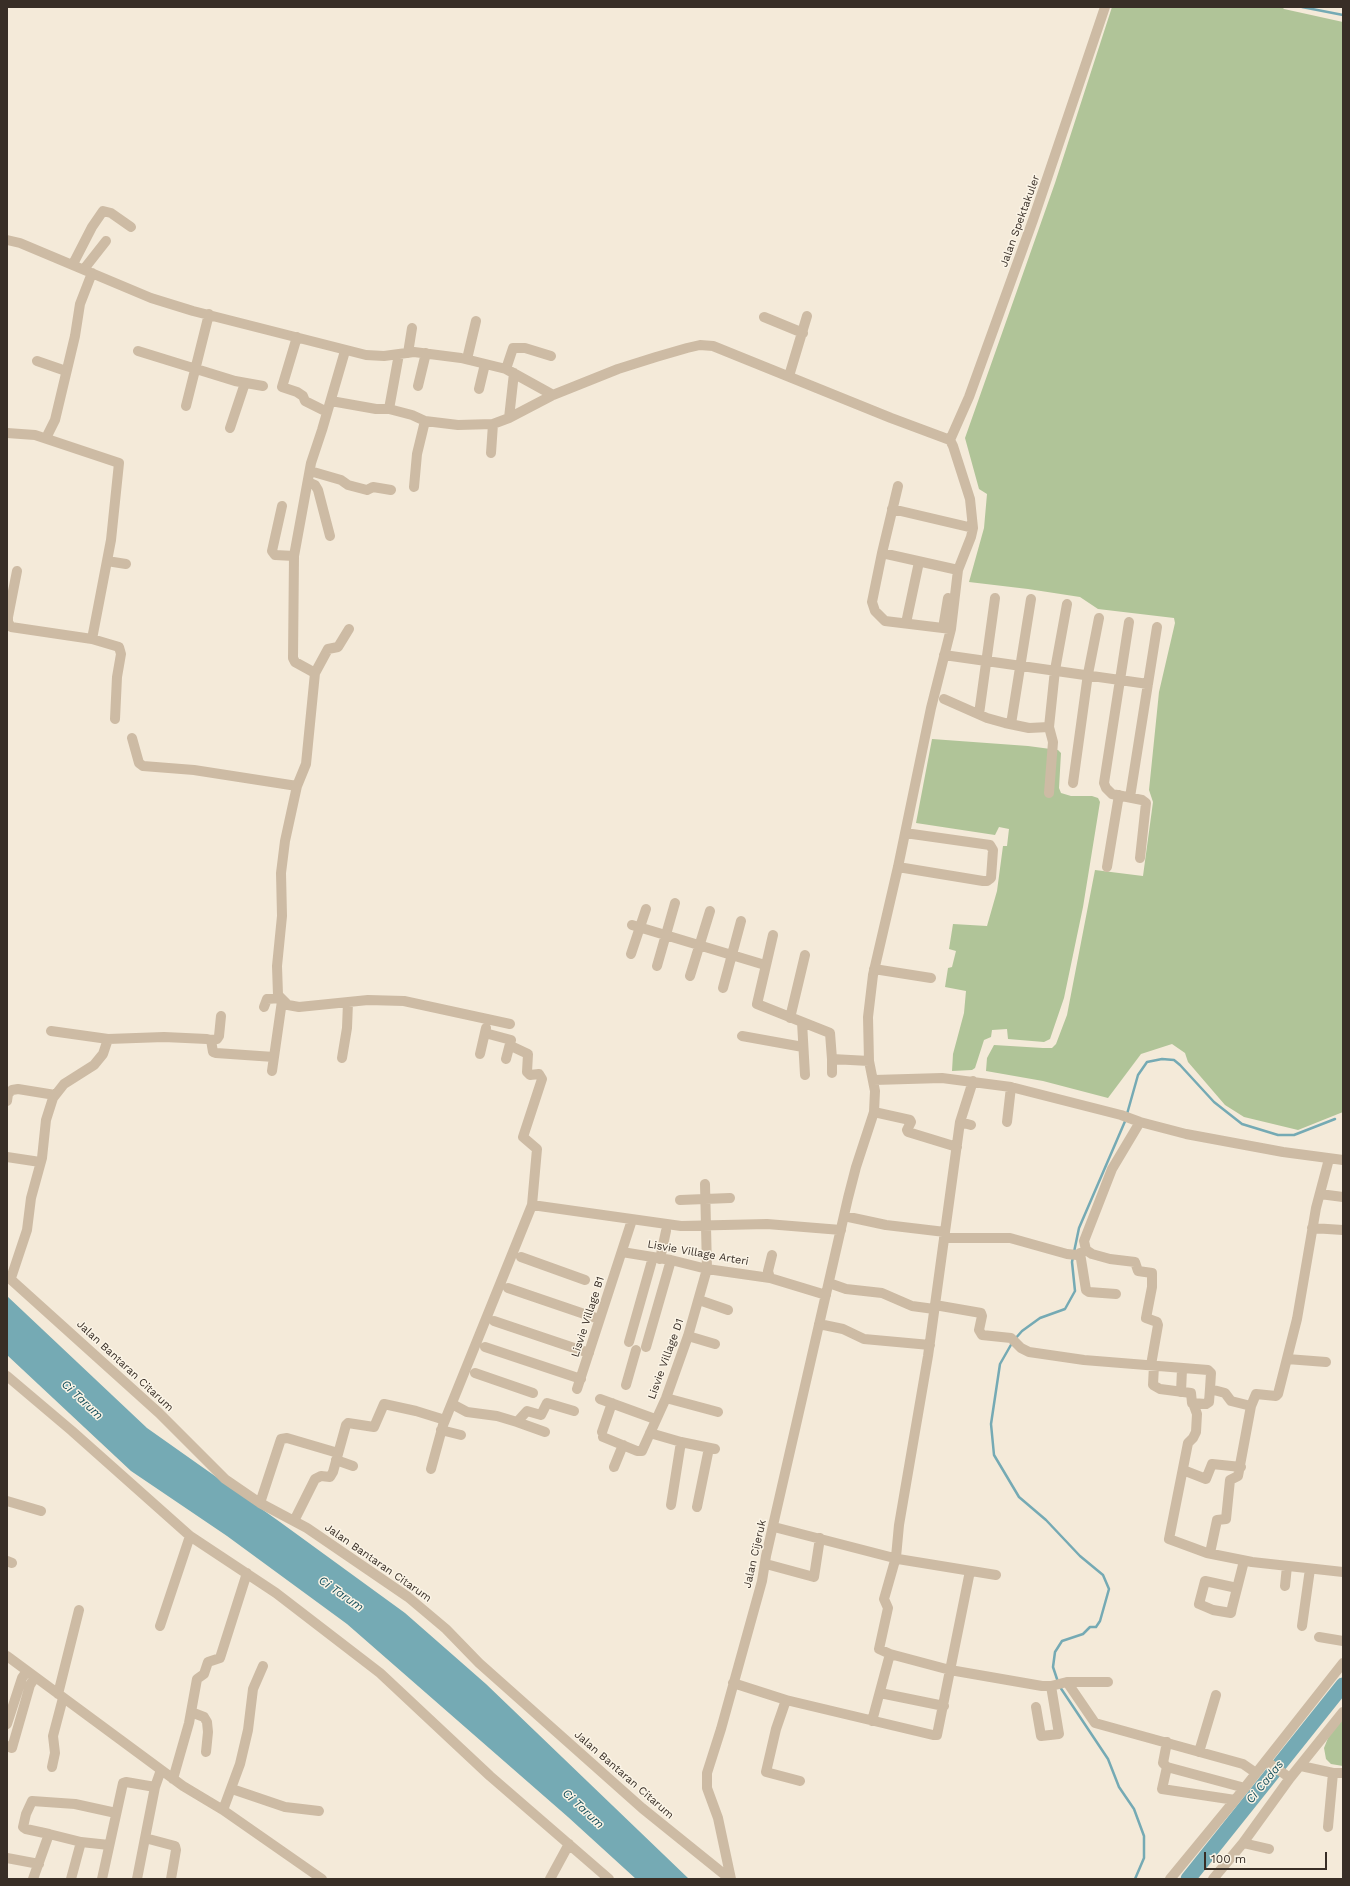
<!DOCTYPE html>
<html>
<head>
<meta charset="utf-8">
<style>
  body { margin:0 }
  #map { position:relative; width:1350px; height:1886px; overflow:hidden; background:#f4ead9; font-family:"Work Sans",sans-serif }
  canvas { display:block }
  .frame { position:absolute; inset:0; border:8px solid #382e26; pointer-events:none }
  .scale { position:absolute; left:1204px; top:1852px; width:123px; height:18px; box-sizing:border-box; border:2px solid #382e26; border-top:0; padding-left:5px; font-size:12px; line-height:14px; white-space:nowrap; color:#382e26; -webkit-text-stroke:3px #fbf4e6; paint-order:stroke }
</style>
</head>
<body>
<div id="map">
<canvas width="1350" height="1886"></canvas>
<div class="frame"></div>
<div class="scale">100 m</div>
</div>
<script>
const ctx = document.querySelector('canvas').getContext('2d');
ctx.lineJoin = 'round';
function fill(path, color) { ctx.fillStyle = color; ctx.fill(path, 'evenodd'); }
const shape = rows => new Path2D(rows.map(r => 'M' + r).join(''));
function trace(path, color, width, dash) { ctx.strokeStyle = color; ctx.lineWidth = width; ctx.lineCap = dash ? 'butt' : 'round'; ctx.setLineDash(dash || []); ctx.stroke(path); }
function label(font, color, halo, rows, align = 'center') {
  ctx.font = font + ' "Work Sans",sans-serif'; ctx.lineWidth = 3; ctx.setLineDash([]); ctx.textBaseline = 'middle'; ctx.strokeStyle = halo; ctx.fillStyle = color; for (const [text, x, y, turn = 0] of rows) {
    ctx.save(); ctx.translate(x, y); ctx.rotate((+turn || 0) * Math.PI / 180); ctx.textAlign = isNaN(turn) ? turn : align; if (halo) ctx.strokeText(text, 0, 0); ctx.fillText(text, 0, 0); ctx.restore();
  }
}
fill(shape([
  [1112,7,1282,7,1284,9,1343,22,1343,1112,1298,1130,1244,1117,1225,1105,1188,1062,1185,1053,1172,1044,1141,1054,1108,1098,1043,1081,986,1071,987,1058,994,1045,1043,1048,1052,1048,1056,1044,1067,1015,1095,870,1143,876,1153,802,1149,790,1159,692,1175,623,1174,618,1098,609,1080,597,1028,589,969,582,984,528,987,494,979,489,965,438,1055,183],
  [932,739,1028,746,1058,750,1061,753,1059,788,1061,793,1071,796,1092,796,1098,798,1100,802,1083,907,1064,998,1050,1039,1044,1042,1008,1039,1007,1029,992,1030,991,1037,984,1040,975,1068,972,1070,952,1071,953,1054,964,1013,966,991,945,987,948,968,952,967,956,951,949,949,953,924,987,926,997,891,1003,846,1007,846,1009,829,999,827,995,835,916,823],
  [1343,1716,1343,1766,1331,1764,1326,1759,1324,1748,1328,1738]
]), '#b0c498');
fill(shape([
  [7,1296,147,1428,280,1522,405,1613,486,1684,689,1879,636,1879,568,1817,347,1624,227,1536,131,1471,7,1355]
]), '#75aab4');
trace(shape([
  [1302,7,1343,15],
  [1127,1114,1138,1075,1147,1062,1162,1059,1174,1060,1180,1065,1214,1102,1242,1124,1278,1135,1294,1135,1335,1119],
  [1074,1252,1079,1228,1126,1119],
  [1015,1339,1022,1331,1040,1318,1065,1309,1075,1291,1072,1262,1073,1257],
  [1012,1343,1000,1364,991,1424,994,1455,1019,1497,1046,1520,1080,1556,1103,1575,1109,1589,1100,1621,1096,1627,1090,1627,1083,1634,1062,1641,1055,1652,1053,1667,1058,1682],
  [1060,1687,1108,1759,1119,1787,1134,1809,1144,1836,1144,1858,1135,1879]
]), '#75aab4', 2.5);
trace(shape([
  [1188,1879,1343,1685]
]), '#75aab4', 15);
trace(shape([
  [7,240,20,243,151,298,193,311,366,355,384,356,414,352,461,358,506,369,553,395,618,369,656,357,687,348,700,345,713,346,891,418,950,440,953,446,970,499,973,528,971,537,958,570,951,629,931,708,898,867,873,975,868,1017,869,1061,875,1091,874,1112,856,1167,848,1198,766,1556,762,1581,721,1729,707,1773,707,1788,718,1818,731,1879],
  [73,264,92,227,103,211,111,213,131,227],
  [84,269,106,241],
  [764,317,803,333],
  [297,337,282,387,297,392,303,396,305,401,327,412],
  [138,351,235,381,263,386],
  [408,353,412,328],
  [467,359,476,321],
  [37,361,66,371],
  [506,369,513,348,525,348,551,356],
  [789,376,807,316],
  [418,386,426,353],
  [479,389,485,364],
  [331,401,376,409,389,409,412,415,425,421,458,425,493,424,509,418,553,395],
  [186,406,209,314],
  [389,409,399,354],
  [509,418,514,373],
  [230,428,245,383],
  [7,433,35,435,119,463,111,540,92,639],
  [46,438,55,420,75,336,80,304,92,273],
  [950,440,969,397,1033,220,1105,7],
  [491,453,493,424],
  [310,471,341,480,348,485,367,490,373,487,391,490],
  [308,482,315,485,318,490,330,536],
  [414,487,417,454,425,421],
  [282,506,272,551,275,555,294,556],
  [892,509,973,528],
  [882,553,898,486],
  [107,561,126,564],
  [17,571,8,617,8,622,11,627,92,639,119,647,121,654,117,677,115,719],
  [1129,622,1104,783,1106,788,1112,794,1142,800,1146,803,1140,858],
  [906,623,919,562],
  [943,628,948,598],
  [349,629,338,647,328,649,315,673,306,764,297,786,285,841,281,873,282,916,277,966,278,995,288,1005,299,1007,368,1000,404,1001,510,1024],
  [951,629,885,621,875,611,872,602,882,553,958,570],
  [944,655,1148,684],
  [315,673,295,662,293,658,294,556,311,463,322,430,345,351],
  [944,699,987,718,1005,723,1029,728,1049,727],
  [979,714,995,598],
  [1011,724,1031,599],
  [132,738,139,763,143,766,194,770,297,786],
  [1073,783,1088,674,1099,618],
  [1049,793,1053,742,1049,727,1055,670,1067,604],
  [1130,797,1157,627],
  [898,867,983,881,987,881,991,878,993,850,990,845,905,833],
  [1107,867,1119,795],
  [632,925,765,965],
  [773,935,757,1004,830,1033,832,1059,869,1061],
  [631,954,646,909],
  [657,966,675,903],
  [874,969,931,978],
  [690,976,710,911],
  [723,988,741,921],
  [264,1007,267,999,280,998],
  [790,1018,805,955],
  [802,1022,805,1075],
  [51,1031,108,1039],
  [485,1033,511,1040,506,1059],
  [742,1036,803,1047],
  [211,1040,217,1039,219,1036,221,1016],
  [480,1054,486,1028],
  [342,1058,347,1028,348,1002],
  [832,1059,832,1073],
  [272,1071,282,1001],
  [874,1080,942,1078,1011,1087,1121,1115,1140,1122,1186,1134,1283,1152,1343,1160],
  [7,1101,8,1094,12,1090,18,1089,55,1095],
  [874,1112,910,1120,911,1122,907,1130,908,1132,957,1147],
  [960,1122,971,1125],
  [1007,1122,1011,1087],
  [1140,1122,1112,1169,1084,1241,1086,1250,1092,1254,1110,1259,1135,1262,1138,1271,1152,1273,1152,1287,1146,1318,1157,1322,1158,1325,1151,1365],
  [7,1157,40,1162],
  [1320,1194,1343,1197],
  [680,1200,730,1198],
  [532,1205,681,1226,767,1224,841,1230],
  [844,1216,886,1225,945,1232],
  [1312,1228,1343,1230],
  [944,1238,1010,1238,1067,1254,1077,1255,1086,1250],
  [622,1252,671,1260,707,1269,770,1278,826,1295],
  [1080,1253,1086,1290,1089,1292,1116,1294],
  [521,1257,585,1280],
  [660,1259,666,1231],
  [7,1276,159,1413,225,1479,260,1503,307,1528,408,1597,446,1629,479,1663,642,1808,730,1879],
  [11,1278,27,1230,31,1198,42,1158,46,1120,53,1098,64,1084,94,1065,103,1054,108,1039,164,1037,207,1039,211,1040,213,1052,216,1053,274,1057],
  [770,1278,768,1271,772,1255],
  [829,1283,846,1289,882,1293,912,1306,934,1309],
  [508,1288,599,1319],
  [699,1300,728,1310],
  [935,1305,981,1313,982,1316,979,1330,982,1335,1011,1338,1021,1348,1029,1352,1084,1360,1208,1370,1211,1373,1210,1389,1225,1393,1231,1401,1251,1406,1256,1394,1276,1396,1278,1394,1297,1319,1316,1208,1329,1159],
  [494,1321,589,1353],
  [819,1324,843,1329,864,1339,930,1345],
  [688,1336,715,1344],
  [629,1342,653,1257],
  [485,1347,581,1379],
  [646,1347,671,1260],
  [1287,1359,1326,1362],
  [1154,1365,1153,1385,1160,1389,1191,1393,1192,1403,1206,1404,1209,1402,1210,1389],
  [475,1373,533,1393],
  [7,1376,72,1431,190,1536,276,1593,380,1673,490,1776,609,1879],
  [626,1385,636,1350],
  [577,1389,631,1223],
  [1181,1392,1182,1369],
  [666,1398,718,1412],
  [600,1399,655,1419],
  [1193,1403,1197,1414,1196,1432,1193,1438,1188,1443,1169,1539,1207,1553,1252,1562,1343,1572],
  [452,1404,467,1412,497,1416,517,1422,527,1411,541,1415,547,1403,574,1411],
  [517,1422,545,1432],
  [441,1430,461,1435],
  [602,1432,612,1403],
  [650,1433,681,1442,715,1449],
  [603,1437,637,1451,642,1451,666,1398,688,1336,707,1269,705,1184],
  [336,1460,353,1466],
  [614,1467,623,1445],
  [431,1469,443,1425,532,1205,537,1149,523,1137,542,1079,539,1074,530,1075,527,1072,528,1054,511,1046],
  [1183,1470,1206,1479,1212,1464,1241,1467],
  [7,1501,41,1511],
  [260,1503,281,1439,287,1438,338,1453],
  [671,1505,681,1442],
  [697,1507,709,1448],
  [294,1521,315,1479,321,1476,330,1477,333,1472,346,1425,348,1423,374,1427,384,1404,416,1411,445,1420],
  [774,1527,898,1559,996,1575],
  [1210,1553,1217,1520,1226,1519,1230,1480,1238,1476,1251,1406],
  [7,1561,12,1563],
  [766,1564,814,1577,820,1538],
  [1285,1586,1287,1566],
  [1237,1588,1205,1581,1199,1604,1213,1610,1231,1613,1232,1608,1244,1561],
  [160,1626,190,1536],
  [1302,1626,1310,1569],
  [1319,1637,1343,1641],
  [890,1654,879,1649,888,1608,884,1599,896,1557,899,1525,928,1356,960,1122,973,1081],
  [7,1656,183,1786,223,1810,322,1879],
  [1067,1682,1095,1723,1243,1764,1256,1773],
  [733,1683,786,1700,933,1735,937,1735,970,1571],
  [880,1693,944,1706],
  [58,1694,79,1610],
  [786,1700,776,1729,766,1772,800,1781],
  [1036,1707,1041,1736,1059,1734,1051,1686],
  [191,1712,204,1717,207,1722,208,1732,206,1752],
  [872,1721,890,1654,950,1670,1042,1686,1051,1686,1067,1682,1108,1682],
  [7,1724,22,1678,27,1671],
  [1167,1742,1163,1763,1167,1767,1162,1789,1235,1800],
  [7,1746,12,1748,30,1685,35,1677],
  [1199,1752,1216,1695],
  [1266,1761,1290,1778],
  [1301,1766,1333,1773,1343,1773],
  [52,1767,55,1753,53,1736,63,1698],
  [1167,1767,1245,1788],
  [173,1779,189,1723,197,1679,204,1674,208,1662,220,1658,247,1573],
  [232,1789,285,1807,319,1811],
  [223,1810,240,1764,248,1730,253,1689,263,1666],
  [1328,1827,1333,1773],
  [49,1834,81,1842,109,1845],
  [145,1838,175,1846,176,1850,171,1879],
  [1243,1843,1269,1849],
  [7,1858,39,1864],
  [33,1879,49,1834,26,1829,23,1827,26,1814,32,1801,75,1804,116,1813],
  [71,1879,81,1842],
  [102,1879,123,1783,126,1782,155,1787],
  [137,1879,155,1787,161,1770],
  [550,1879,569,1844],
  [1170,1879,1235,1800,1343,1663],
  [1213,1879,1243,1843,1290,1778,1343,1712]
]), '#cdbba4', 10);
label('11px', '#382e26', '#fbf4e6', [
  ["Jalan Spektakuler",1020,221,-70],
  ["Lisvie Village Arteri",698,1253,10],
  ["Lisvie Village B1",588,1317,-72],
  ["Lisvie Village D1",666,1359,-70],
  ["Jalan Bantaran Citarum",125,1366,43],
  ["Jalan Cijeruk",755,1554,-77],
  ["Jalan Bantaran Citarum",378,1563,35],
  ["Jalan Bantaran Citarum",624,1775,41]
]);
label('italic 12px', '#18515d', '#fbf4e6', [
  ["Ci Tarum",82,1400,43],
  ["Ci Tarum",341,1594,35],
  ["Ci Cadas",1265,1782,-51],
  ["Ci Tarum",583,1809,43]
]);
</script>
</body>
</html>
